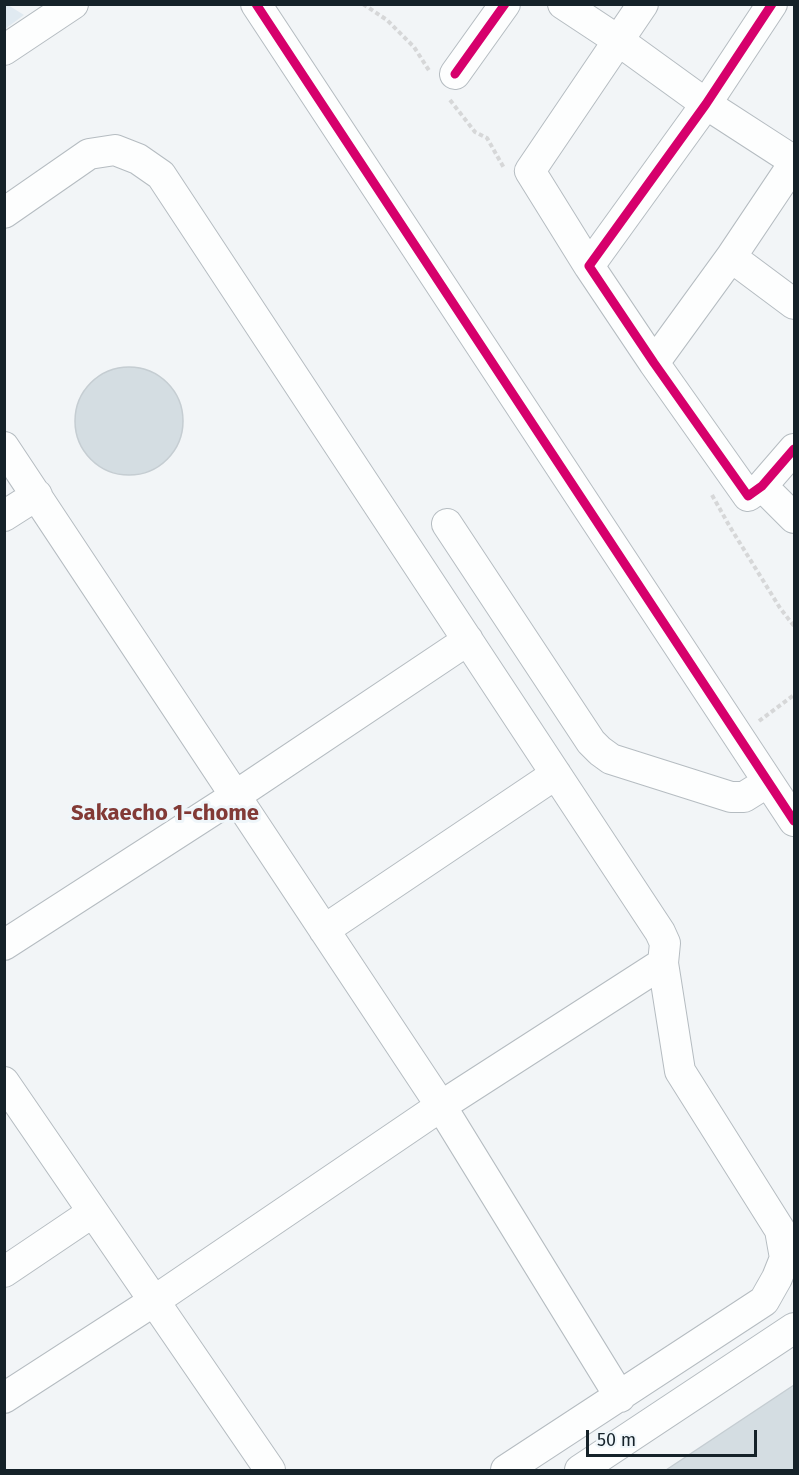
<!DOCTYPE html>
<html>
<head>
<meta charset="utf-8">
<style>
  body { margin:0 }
  #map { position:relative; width:799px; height:1475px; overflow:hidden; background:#f2f5f7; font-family:"Fira Sans",sans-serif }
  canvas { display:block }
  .frame { position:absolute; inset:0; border:6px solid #152229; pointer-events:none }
  .scale { position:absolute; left:586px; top:1430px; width:171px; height:27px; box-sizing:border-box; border:3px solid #152229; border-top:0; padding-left:8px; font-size:18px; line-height:21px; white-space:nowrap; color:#152229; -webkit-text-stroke:4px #eff6fa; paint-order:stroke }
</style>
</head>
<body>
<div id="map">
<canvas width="799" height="1475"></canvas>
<div class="frame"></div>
<div class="scale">50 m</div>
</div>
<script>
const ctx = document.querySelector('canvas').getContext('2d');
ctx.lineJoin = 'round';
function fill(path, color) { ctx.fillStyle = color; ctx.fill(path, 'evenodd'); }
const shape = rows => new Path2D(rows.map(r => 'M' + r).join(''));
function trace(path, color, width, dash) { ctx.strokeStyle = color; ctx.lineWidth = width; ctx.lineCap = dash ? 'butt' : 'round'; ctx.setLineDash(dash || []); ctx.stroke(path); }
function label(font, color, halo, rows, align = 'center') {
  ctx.font = font + ' "Fira Sans",sans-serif'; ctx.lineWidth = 6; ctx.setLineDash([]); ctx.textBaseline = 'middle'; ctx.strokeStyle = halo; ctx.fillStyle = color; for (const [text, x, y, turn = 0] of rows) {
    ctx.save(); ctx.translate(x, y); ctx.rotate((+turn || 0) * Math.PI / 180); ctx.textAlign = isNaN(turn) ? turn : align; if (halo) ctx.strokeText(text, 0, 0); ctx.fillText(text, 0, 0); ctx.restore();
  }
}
fill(shape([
  [5,4,8,5,24,15,5,29]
]), '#e0eaf1');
const building = shape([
  '75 421a54 54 0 1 1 108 0a54 54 0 1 1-108 0Z',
  [794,1385,794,1470,666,1470,794,1385]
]);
fill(building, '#d4dde2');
trace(building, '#c5cdd2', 1.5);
const minor = shape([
  [256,4,794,821],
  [563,4,619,41,706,104,794,161],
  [772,4,706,104,589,266,654,363,748,496,762,486,794,449],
  [4,50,73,4],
  [455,74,505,4],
  [4,213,89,154,115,150,138,159,161,175,660,932,665,943,663,963,680,1071,780,1230,785,1258,777,1278,764,1301,506,1470],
  [731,257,794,304],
  [589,266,530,171,643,4],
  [654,363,731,257,794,163],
  [4,447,441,1106,620,1397],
  [762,486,794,518],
  [4,516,37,495],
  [447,524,591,742,600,751,611,759,731,797,744,797,768,782],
  [324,930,556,774],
  [4,945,235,796,468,640],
  [4,1082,270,1470],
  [4,1272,93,1212],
  [4,1398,154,1301,441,1106,663,963],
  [580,1470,794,1328]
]);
trace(minor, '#b5bcc1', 32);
trace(shape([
  [363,4,387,20,414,47,430,72],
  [450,100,475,132,487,138,504,168],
  [712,495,730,527,780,608,794,626],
  [759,721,794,695]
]), '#d6d7d8', 4, [4.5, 3]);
trace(minor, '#fdfefe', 30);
trace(shape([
  [256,4,794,821],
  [772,4,706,104,589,266,654,363,748,496,762,486,794,449],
  [455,74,505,4]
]), '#d6006c', 9);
label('bold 22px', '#823a36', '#eff6fa', [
  ["Sakaecho 1-chome",165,814]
]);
</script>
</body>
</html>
